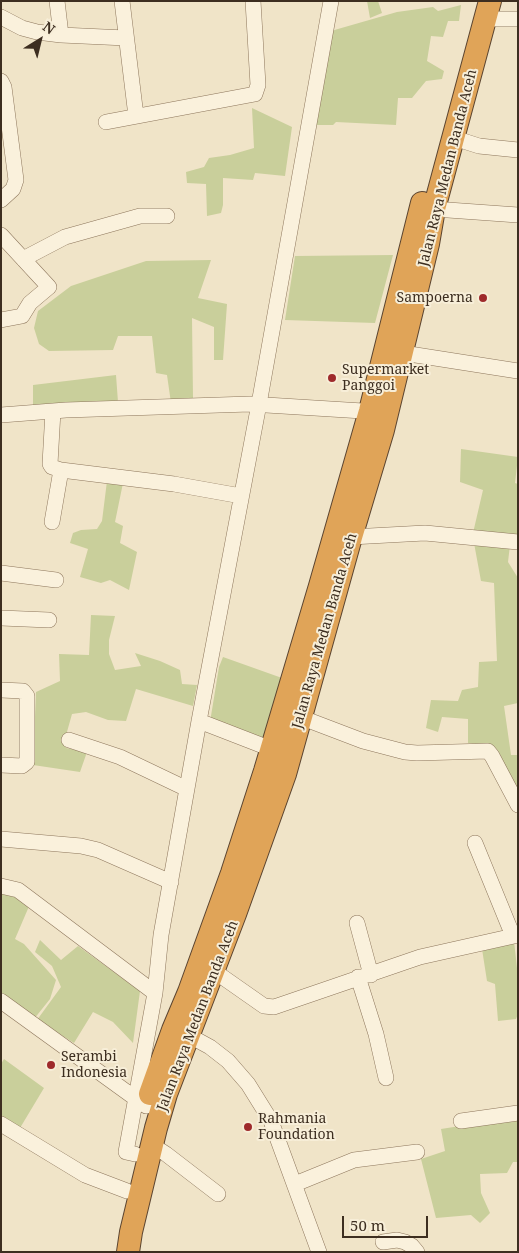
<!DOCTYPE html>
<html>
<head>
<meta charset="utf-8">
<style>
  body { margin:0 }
  #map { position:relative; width:519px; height:1253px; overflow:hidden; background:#f0e4c8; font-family:"Noto Serif",serif }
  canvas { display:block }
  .frame { position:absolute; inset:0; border:2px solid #3d2e20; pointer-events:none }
  .north { position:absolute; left:15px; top:15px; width:50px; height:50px; -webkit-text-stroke:4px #f7eed8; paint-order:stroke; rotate:36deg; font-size:14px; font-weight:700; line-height:20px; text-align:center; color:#3d2e20 }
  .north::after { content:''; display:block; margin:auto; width:18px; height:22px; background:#3d2e20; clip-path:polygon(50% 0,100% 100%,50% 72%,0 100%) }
  .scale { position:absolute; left:342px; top:1216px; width:86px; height:22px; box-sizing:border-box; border:2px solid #3d2e20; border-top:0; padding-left:6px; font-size:15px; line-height:18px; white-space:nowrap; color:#3d2e20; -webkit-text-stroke:4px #f7eed8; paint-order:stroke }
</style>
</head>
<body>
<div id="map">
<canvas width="519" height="1253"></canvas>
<div class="frame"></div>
<div class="north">N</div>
<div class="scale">50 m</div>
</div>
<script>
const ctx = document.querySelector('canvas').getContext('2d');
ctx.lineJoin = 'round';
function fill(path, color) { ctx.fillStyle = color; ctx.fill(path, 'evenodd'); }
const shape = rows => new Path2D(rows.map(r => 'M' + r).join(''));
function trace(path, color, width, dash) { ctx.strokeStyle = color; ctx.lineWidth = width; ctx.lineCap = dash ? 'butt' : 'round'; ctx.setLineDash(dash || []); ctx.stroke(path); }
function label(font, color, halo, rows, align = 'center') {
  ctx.font = font + ' "Noto Serif",serif'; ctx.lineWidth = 4; ctx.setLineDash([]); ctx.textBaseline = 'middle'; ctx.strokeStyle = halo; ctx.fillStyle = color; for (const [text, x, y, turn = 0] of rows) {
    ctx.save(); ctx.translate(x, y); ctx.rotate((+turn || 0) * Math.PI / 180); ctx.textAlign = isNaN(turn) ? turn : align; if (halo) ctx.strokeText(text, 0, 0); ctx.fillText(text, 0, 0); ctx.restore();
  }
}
fill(shape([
  [367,1,378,1,382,13,370,18],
  [461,5,459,21,448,21,443,37,431,36,427,61,444,71,442,79,426,81,412,98,398,98,396,125,336,122,333,125,313,125,331,31,397,12,433,7,438,11],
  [252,108,292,127,285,176,255,173,253,180,223,178,223,205,221,213,207,216,206,184,187,183,186,172,204,167,209,158,230,155,254,148],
  [393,255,375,323,285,320,295,256],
  [211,260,198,298,227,304,223,360,214,360,214,327,192,318,193,398,171,403,167,375,156,373,152,336,118,336,113,350,49,351,39,344,34,328,38,311,71,286,146,261],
  [116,375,118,402,33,406,33,385],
  [461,449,518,457,515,483,518,484,518,537,473,533,483,490,460,482],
  [107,481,123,483,115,522,123,526,120,543,137,552,129,590,110,580,101,583,80,577,88,549,70,543,73,533,81,530,97,529,102,521],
  [474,543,510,545,508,562,518,578,518,703,504,706,511,755,518,755,518,800,490,746,468,743,468,719,442,717,438,732,426,728,431,700,458,701,462,690,478,687,479,662,497,661,494,583,481,581],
  [91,615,115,616,109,640,109,654,115,670,141,666,135,653,160,661,180,670,182,684,197,685,193,706,136,689,126,721,108,720,86,712,72,714,65,739,66,748,87,752,80,772,33,765,36,692,60,681,59,654,89,655],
  [223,657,282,678,263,743,210,722,219,667],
  [11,891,30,904,15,939,24,944,56,980,50,999,34,1019,1,993,1,892],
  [40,940,61,960,78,946,140,991,133,1043,113,1022,93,1012,74,1043,37,1020,61,987,52,966,35,952],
  [514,941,518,977,518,1014,516,1019,498,1021,495,984,487,981,482,949],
  [4,1059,44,1088,20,1128,1,1115,1,1064],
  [518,1117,518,1162,513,1162,507,1173,480,1174,481,1193,490,1213,480,1223,471,1215,436,1218,421,1159,445,1151,441,1129]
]), '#c9cf9b');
const minor = shape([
  [57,1,61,35],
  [122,1,136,116],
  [1,17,22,28,37,32,61,35,126,38],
  [486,19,518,19],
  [1,81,4,87,16,180,13,189,1,200],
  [106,122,255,94,258,85,253,1],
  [454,138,479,146,518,150],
  [434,209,518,215],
  [1,235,49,287,30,303,22,316,1,320],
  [23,259,65,237,140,216,167,216],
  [403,353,518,371],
  [53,411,50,464,52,467,61,470,174,484,241,496],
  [1,415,66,410,250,404,379,412],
  [52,522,61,470],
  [351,537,425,533,518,542],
  [1,573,56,580],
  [1,618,49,620],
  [1,690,23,691,27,696,27,762,22,766,1,765],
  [300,717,363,741,405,752,417,753,488,751,492,756,518,805],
  [199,721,279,752],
  [69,740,120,757,187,789],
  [1,839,81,846,98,850,171,882],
  [475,843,513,936],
  [1,886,18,890,155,993],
  [357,923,371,975],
  [214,971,264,1006,274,1007,420,957,518,935],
  [358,977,376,1034,386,1078],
  [1,1001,146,1106],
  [188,1035,210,1047,228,1061,248,1084,271,1121,319,1252],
  [461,1121,518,1113],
  [1,1124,85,1175,127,1191],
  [152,1145,166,1154,218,1194],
  [135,1154,126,1152,155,993,161,935,199,721,259,404,331,1],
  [295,1184,354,1160,417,1152],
  [383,1242,397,1240,405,1242,412,1246,417,1252]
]);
const highway = shape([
  [150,1094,173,1030,189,992,232,873,265,771,320,586,370,411,422,203],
  [128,1252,131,1232,156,1128,166,1094,235,914,285,774,351,537,383,430,428,244,434,209,490,1]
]);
trace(minor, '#8d765c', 16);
trace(highway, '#5b4430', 24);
trace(minor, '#faf1dc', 15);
trace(highway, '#e0a458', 22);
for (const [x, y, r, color] of [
  [483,298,5,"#9e2a2b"],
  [332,378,5,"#9e2a2b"],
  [51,1065,5,"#9e2a2b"],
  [248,1127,5,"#9e2a2b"]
]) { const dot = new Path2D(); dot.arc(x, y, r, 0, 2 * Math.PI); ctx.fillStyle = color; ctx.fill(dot); trace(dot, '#f7eed8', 2); }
label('14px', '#3d2e20', '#f7eed8', [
  ["Jalan Raya Medan Banda Aceh",448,168,-76],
  ["Jalan Raya Medan Banda Aceh",325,631,-74],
  ["Jalan Raya Medan Banda Aceh",198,1016,-69]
]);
label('14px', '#3d2e20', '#f7eed8', [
  ["Sampoerna",473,298,"right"],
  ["Supermarket",342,370],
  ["Panggoi",342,386],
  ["Serambi",61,1057],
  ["Indonesia",61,1073],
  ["Rahmania",258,1119],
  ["Foundation",258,1135]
], 'left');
</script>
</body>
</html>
